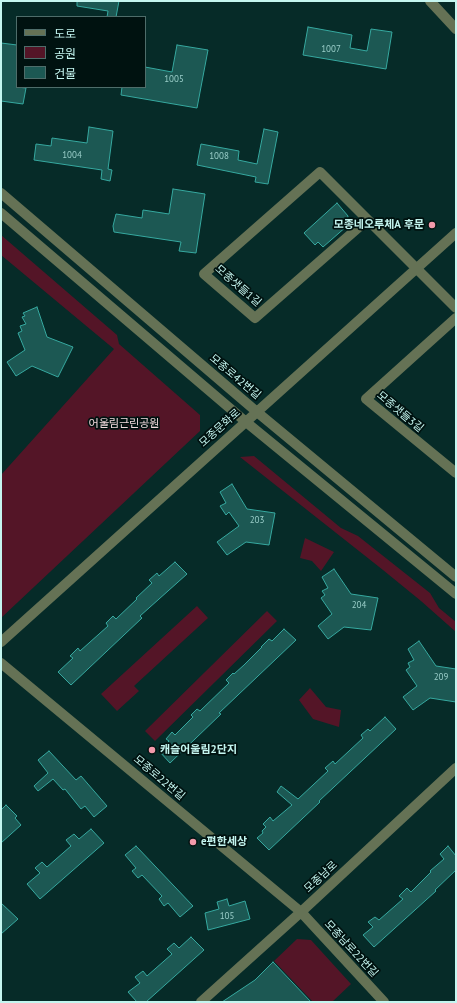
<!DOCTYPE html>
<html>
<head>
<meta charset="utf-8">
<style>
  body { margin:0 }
  #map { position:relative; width:457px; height:1003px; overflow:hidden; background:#062b28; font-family:"PT Sans","Noto Sans KR",sans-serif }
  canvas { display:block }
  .frame { position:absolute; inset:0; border:2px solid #c4f6f0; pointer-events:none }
  .legend { position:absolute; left:16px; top:16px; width:130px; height:72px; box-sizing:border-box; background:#001210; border:1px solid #4e6d6a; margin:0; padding:5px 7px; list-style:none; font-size:12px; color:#c4f6f0 }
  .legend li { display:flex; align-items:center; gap:8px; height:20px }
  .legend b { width:20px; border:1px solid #4e6d6a }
</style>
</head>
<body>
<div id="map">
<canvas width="457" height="1003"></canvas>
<div class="frame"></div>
<ul class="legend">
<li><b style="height:5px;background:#657255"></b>도로</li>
<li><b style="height:11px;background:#541527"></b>공원</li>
<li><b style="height:11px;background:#1c5853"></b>건물</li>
</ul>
</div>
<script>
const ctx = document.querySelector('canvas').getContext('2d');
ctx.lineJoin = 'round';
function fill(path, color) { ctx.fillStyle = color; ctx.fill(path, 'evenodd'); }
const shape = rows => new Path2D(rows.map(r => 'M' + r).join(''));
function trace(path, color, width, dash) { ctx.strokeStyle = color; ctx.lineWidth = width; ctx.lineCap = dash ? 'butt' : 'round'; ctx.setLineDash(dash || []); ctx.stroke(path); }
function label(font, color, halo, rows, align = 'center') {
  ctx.font = font + ' "PT Sans","Noto Sans KR",sans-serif'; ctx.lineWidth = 3.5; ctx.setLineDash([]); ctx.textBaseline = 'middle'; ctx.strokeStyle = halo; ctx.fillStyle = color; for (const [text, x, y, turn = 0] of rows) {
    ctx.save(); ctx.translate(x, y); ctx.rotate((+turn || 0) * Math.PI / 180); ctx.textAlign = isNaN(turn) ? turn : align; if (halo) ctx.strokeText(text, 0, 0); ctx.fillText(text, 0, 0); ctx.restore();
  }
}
fill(shape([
  [1,235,117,335,119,344,200,415,200,431,1,618,1,475,114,349,1,255],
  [254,456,341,528,358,536,430,593,439,608,456,622,456,632,421,601,383,570,240,457],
  [305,538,334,552,321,571,312,561,300,558],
  [197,606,208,618,134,686,139,691,117,711,101,694],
  [267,611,277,621,155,741,145,731],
  [310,688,326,707,341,710,339,727,313,719,299,700],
  [297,939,311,940,351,984,332,1002,313,1002,274,961]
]), '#541527');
const building = shape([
  [77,1,119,1,116,17,107,17,108,11,77,6,77,1],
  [308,27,352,35,350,48,367,51,371,29,392,32,386,69,303,55,308,27],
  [1,43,17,45,17,87,26,88,23,104,1,101,1,43],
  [177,45,208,50,197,108,121,95,122,87,145,87,145,67,172,72,177,45],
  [89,127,113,131,108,169,112,170,110,181,101,179,102,170,34,160,36,144,51,146,52,138,87,143,89,127],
  [264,129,278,132,268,184,255,182,256,177,197,165,201,144,239,151,238,160,257,164,264,129],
  [173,189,205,194,196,253,179,251,181,242,114,232,113,226,116,214,142,218,143,210,169,214,173,189],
  [337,203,348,216,347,226,323,247,318,242,315,245,304,233,337,203],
  [37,307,47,337,73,347,58,377,32,366,16,376,7,362,25,350,18,333,22,331,20,326,26,324,22,317,25,316,23,313,37,307],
  [232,484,247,509,275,513,269,545,246,542,227,555,217,542,239,526,229,512,226,515,220,506,226,503,220,492,232,484],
  [175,562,187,574,140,616,142,618,71,685,58,672,73,658,70,656,78,648,80,651,108,626,106,623,113,616,116,619,137,599,136,598,152,583,149,580,157,573,159,576,175,562],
  [334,569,351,594,378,598,371,630,344,627,328,639,318,626,332,614,321,598,325,595,322,591,328,588,322,577,334,569],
  [284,629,296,640,219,713,221,714,170,763,159,751,169,741,166,739,172,732,175,735,193,717,191,715,197,709,200,711,229,683,226,680,233,673,234,674,244,665,262,647,261,647,269,639,272,641,284,629],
  [419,641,436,666,456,669,456,702,430,698,413,710,403,697,417,686,406,670,410,667,408,663,414,660,408,649,419,641],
  [385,717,396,729,319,801,320,802,269,850,257,838,263,833,262,831,266,827,263,824,270,817,273,821,292,805,277,792,281,786,298,799,328,771,325,768,333,761,335,764,363,738,361,735,368,729,370,731,385,717],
  [49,751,76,780,81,776,107,806,94,817,85,806,81,809,65,789,63,790,53,779,38,791,34,786,48,773,38,760,49,751],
  [6,805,17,816,15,818,21,825,1,843,1,810,6,805],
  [91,829,104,843,40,899,27,884,40,873,35,868,42,862,47,867,71,846,66,840,74,834,79,839,91,829],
  [136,846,193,906,180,917,168,903,164,906,159,899,162,896,142,875,138,878,132,871,136,868,125,855,136,846],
  [448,846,456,856,456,870,435,890,436,891,374,947,363,935,373,927,368,922,375,917,379,920,403,899,399,896,407,888,411,892,431,872,430,871,444,859,440,854,448,846],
  [227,899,229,906,245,901,250,919,208,930,205,913,219,909,217,902,227,899],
  [1,903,18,919,1,934,1,903],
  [191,937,204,950,146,1002,137,1002,128,992,140,983,135,977,143,971,147,976,172,954,167,949,174,943,179,948,191,937],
  [273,962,311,1002,222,1002,255,980,273,962]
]);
fill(building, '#1c5853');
trace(building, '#36a9a0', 1);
trace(shape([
  [430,1,456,29],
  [1,193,257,412,456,577],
  [1,213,246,422,456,594],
  [367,220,255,318,204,274,320,172,456,308],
  [456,318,366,399,456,473],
  [1,642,456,233],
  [1,663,301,912,384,1002],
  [201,1002,301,912,456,768]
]), '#657255', 10);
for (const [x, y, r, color] of [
  [432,225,4,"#f39aab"],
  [152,750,4,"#f39aab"],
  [193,842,4,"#f39aab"]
]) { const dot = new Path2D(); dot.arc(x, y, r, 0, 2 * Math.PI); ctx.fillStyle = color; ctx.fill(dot); trace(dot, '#001210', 1.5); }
label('9px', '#9acec9', null, [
  ["1007",331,49],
  ["1005",174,79],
  ["1004",72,155],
  ["1008",219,156],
  ["203",257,520],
  ["204",359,605],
  ["209",441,677],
  ["105",227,916]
]);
label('bold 11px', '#c4f6f0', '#001210', [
  ["모종네오루체A 후문",424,225,"right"],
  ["캐슬어울림2단지",160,750],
  ["e편한세상",201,842]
], 'left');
label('11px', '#c4f6f0', '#001210', [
  ["모종샛들1길",238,286,41],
  ["모종로42번길",235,377,40],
  ["모종샛들3길",400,412,40],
  ["모종문화로",220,428,-42],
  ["모종로22번길",159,778,40],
  ["모종남로",321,877,-43],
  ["모종남로22번길",351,949,47]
]);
label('11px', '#f1d9dd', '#001210', [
  ["어울림근린공원",124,424]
]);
</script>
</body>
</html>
